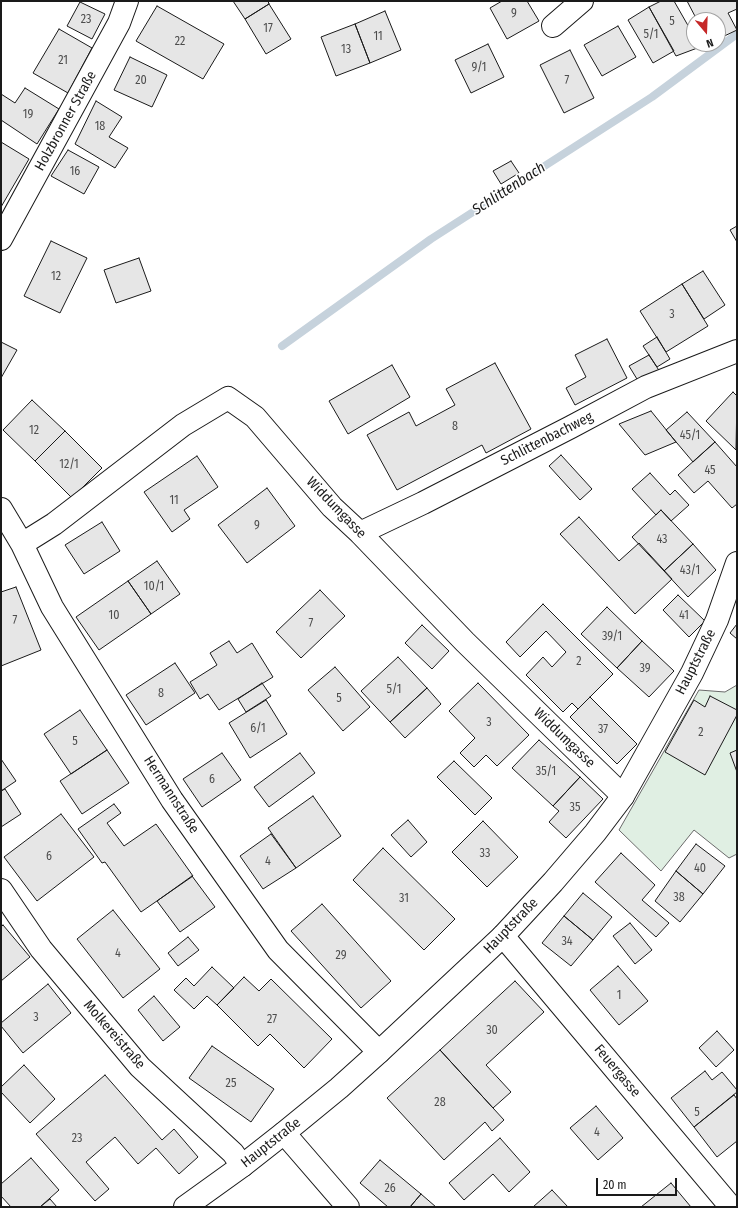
<!DOCTYPE html>
<html>
<head>
<meta charset="utf-8">
<style>
  body { margin:0 }
  #map { position:relative; width:738px; height:1208px; overflow:hidden; background:#fff; font-family:"Fira Sans Condensed",sans-serif }
  canvas { display:block }
  .frame { position:absolute; inset:0; border:2px solid #1a1a1a; pointer-events:none }
  .north { position:absolute; left:686px; top:12px; width:40px; height:40px; box-sizing:border-box; background:#fff; border:1px solid #a3a3a3; border-radius:50%; rotate:161deg; font-size:11px; font-weight:700; line-height:16px; text-align:center; color:#1a1a1a }
  .north::after { content:''; display:block; margin:auto; width:14px; height:18px; background:#c62828; clip-path:polygon(50% 0,100% 100%,50% 72%,0 100%) }
  .scale { position:absolute; left:596px; top:1178px; width:81px; height:18px; box-sizing:border-box; border:2px solid #1a1a1a; border-top:0; padding-left:5px; font-size:12px; line-height:14px; white-space:nowrap; color:#1a1a1a; -webkit-text-stroke:3px #fff; paint-order:stroke }
</style>
</head>
<body>
<div id="map">
<canvas width="738" height="1208"></canvas>
<div class="frame"></div>
<div class="north">N</div>
<div class="scale">20 m</div>
</div>
<script>
const ctx = document.querySelector('canvas').getContext('2d');
ctx.lineJoin = 'round';
function fill(path, color) { ctx.fillStyle = color; ctx.fill(path, 'evenodd'); }
const shape = rows => new Path2D(rows.map(r => 'M' + r).join(''));
function trace(path, color, width, dash) { ctx.strokeStyle = color; ctx.lineWidth = width; ctx.lineCap = dash ? 'butt' : 'round'; ctx.setLineDash(dash || []); ctx.stroke(path); }
function label(font, color, halo, rows, align = 'center') {
  ctx.font = font + ' "Fira Sans Condensed",sans-serif'; ctx.lineWidth = 3; ctx.setLineDash([]); ctx.textBaseline = 'middle'; ctx.strokeStyle = halo; ctx.fillStyle = color; for (const [text, x, y, turn = 0] of rows) {
    ctx.save(); ctx.translate(x, y); ctx.rotate((+turn || 0) * Math.PI / 180); ctx.textAlign = isNaN(turn) ? turn : align; if (halo) ctx.strokeText(text, 0, 0); ctx.fillText(text, 0, 0); ctx.restore();
  }
}
const green = shape([
  [737,685,737,854,729,858,694,830,661,871,619,830,699,690,725,692,737,685]
]);
fill(green, '#e0efe3');
trace(green, '#6a6a6a', 1);
trace(shape([
  [282,346,431,239,652,97,737,34]
]), '#c6d2dc', 8);
const building = shape([
  [233,1,268,1,269,4,245,19,233,1],
  [502,1,527,1,539,21,507,39,490,8,502,1],
  [661,1,674,1,694,36,694,44,698,44,700,47,676,56,649,7,661,1],
  [687,1,737,1,737,9,728,13,737,30,718,39,718,20,697,20,687,1],
  [80,2,105,14,92,39,67,26,80,2],
  [269,4,291,39,266,54,245,19,269,4],
  [157,6,224,44,203,79,136,41,157,6],
  [649,7,674,51,653,63,628,20,649,7],
  [385,11,401,50,370,63,355,24,385,11],
  [355,24,370,63,336,76,321,37,355,24],
  [618,26,636,57,602,76,584,45,618,26],
  [59,29,92,48,68,93,33,73,59,29],
  [488,44,504,77,471,93,455,60,488,44],
  [570,50,594,98,564,113,540,65,570,50],
  [130,57,167,75,152,107,114,90,130,57],
  [25,88,59,109,37,144,1,120,1,94,15,103,25,88],
  [96,101,122,117,109,137,128,148,115,168,75,144,96,101],
  [1,142,29,159,1,207,1,142],
  [68,150,99,167,84,194,51,176,68,150],
  [511,161,519,173,501,184,493,171,511,161],
  [737,226,737,242,730,230,737,226],
  [51,241,87,258,60,313,24,296,51,241],
  [139,258,151,291,116,303,104,270,139,258],
  [703,271,725,305,704,319,682,284,703,271],
  [682,284,708,326,666,352,640,311,682,284],
  [657,337,670,359,657,367,643,346,657,337],
  [607,339,627,378,575,405,566,388,586,377,575,355,607,339],
  [1,342,17,350,1,378,1,342],
  [649,355,660,372,640,384,629,366,649,355],
  [495,363,531,429,486,453,482,445,397,490,367,435,409,412,416,426,455,405,446,389,495,363],
  [392,365,410,397,348,434,329,401,392,365],
  [733,392,737,396,736,450,706,421,733,392],
  [32,400,65,431,35,461,3,430,32,400],
  [651,411,676,442,645,455,619,424,651,411],
  [687,412,715,442,693,462,666,430,687,412],
  [65,431,102,468,72,498,35,461,65,431],
  [715,442,737,467,737,504,732,508,708,481,694,493,678,475,715,442],
  [561,455,592,489,580,500,549,466,561,455],
  [197,456,218,487,184,510,190,519,172,532,144,492,197,456],
  [650,473,670,495,675,490,689,505,671,521,661,510,656,515,632,489,650,473],
  [267,488,295,526,247,563,218,525,267,488],
  [661,510,693,544,664,571,632,537,661,510],
  [579,517,619,561,639,543,672,579,635,614,560,534,579,517],
  [102,522,120,551,84,574,65,545,102,522],
  [693,544,716,570,688,597,664,571,693,544],
  [157,561,180,594,151,614,128,581,157,561],
  [128,581,151,614,99,650,76,617,128,581],
  [16,587,41,650,1,666,1,592,16,587],
  [320,590,345,616,301,658,276,632,320,590],
  [678,595,705,621,689,637,663,610,678,595],
  [543,604,613,674,578,709,572,703,563,712,526,675,543,657,552,667,566,652,546,631,520,657,506,642,543,604],
  [607,607,642,641,617,668,581,634,607,607],
  [737,624,737,639,730,633,737,624],
  [422,625,449,651,432,669,405,643,422,625],
  [229,641,237,653,252,643,273,677,219,710,208,694,200,699,190,682,217,665,210,653,229,641],
  [642,641,674,671,649,697,617,668,642,641],
  [398,657,427,688,390,722,361,691,398,657],
  [175,663,195,693,146,725,126,695,175,663],
  [335,667,370,707,343,731,308,690,335,667],
  [262,683,271,696,246,712,238,699,262,683],
  [478,683,529,735,497,766,486,755,474,767,460,753,475,738,449,711,478,683],
  [427,688,441,704,405,738,390,722,427,688],
  [710,696,737,710,737,715,705,775,665,752,694,700,705,707,710,696],
  [590,697,637,744,617,764,570,717,590,697],
  [266,700,287,734,250,758,229,723,266,700],
  [80,710,107,750,71,774,44,734,80,710],
  [539,740,580,777,553,806,512,768,539,740],
  [107,750,129,783,82,814,60,781,107,750],
  [737,750,737,772,730,753,737,750],
  [222,753,241,780,202,807,183,779,222,753],
  [300,753,315,773,269,807,254,787,300,753],
  [1,759,16,781,1,791,1,759],
  [454,761,492,798,475,815,437,777,454,761],
  [580,777,603,799,566,838,549,822,559,811,553,806,580,777],
  [5,789,21,814,1,827,1,791,5,789],
  [313,796,341,836,296,868,268,828,313,796],
  [114,804,121,813,107,823,124,846,156,824,193,876,141,912,105,862,102,863,78,829,114,804],
  [61,814,94,857,37,901,4,857,61,814],
  [408,820,427,842,411,857,391,835,408,820],
  [483,821,518,857,487,887,452,852,483,821],
  [271,834,296,868,263,889,240,856,271,834],
  [696,844,725,866,703,894,676,871,696,844],
  [383,848,455,919,424,950,353,880,383,848],
  [621,853,655,885,642,900,669,923,656,937,595,882,621,853],
  [676,871,703,894,680,922,655,901,676,871],
  [192,876,215,907,180,932,157,901,192,876],
  [583,893,612,917,593,940,564,916,583,893],
  [322,904,391,981,361,1008,291,931,322,904],
  [113,910,160,969,123,998,77,939,113,910],
  [564,916,593,940,571,966,542,943,564,916],
  [630,923,652,950,635,964,613,936,630,923],
  [3,925,30,957,1,981,1,927,3,925],
  [188,937,199,950,178,966,168,953,188,937],
  [618,966,648,1001,619,1025,590,990,618,966],
  [212,967,234,988,217,1005,207,996,194,1009,174,990,186,978,194,986,212,967],
  [244,977,259,991,271,979,332,1039,304,1068,270,1034,258,1046,217,1005,244,977],
  [515,981,544,1012,486,1065,511,1092,493,1108,440,1050,515,981],
  [48,984,71,1013,23,1053,1,1026,1,1023,48,984],
  [154,996,180,1027,163,1041,138,1010,154,996],
  [717,1031,734,1050,716,1067,699,1048,717,1031],
  [212,1046,274,1089,251,1122,189,1078,212,1046],
  [440,1050,504,1120,492,1131,485,1122,444,1160,387,1098,440,1050],
  [24,1065,55,1099,30,1123,1,1092,1,1087,24,1065],
  [705,1071,712,1080,722,1072,737,1090,737,1092,694,1127,671,1098,705,1071],
  [105,1075,162,1140,174,1129,198,1157,179,1174,156,1148,138,1164,115,1137,86,1162,109,1189,95,1201,36,1134,105,1075],
  [734,1095,737,1099,737,1141,717,1157,694,1127,734,1095],
  [596,1106,623,1138,598,1160,570,1128,596,1106],
  [500,1138,530,1172,509,1192,493,1174,464,1200,449,1183,500,1138],
  [31,1158,59,1190,40,1207,11,1207,1,1196,1,1184,31,1158],
  [380,1160,421,1194,410,1207,388,1207,360,1183,380,1160],
  [671,1183,691,1207,641,1207,671,1183],
  [552,1190,568,1207,533,1207,552,1190],
  [421,1194,436,1207,410,1207,421,1194],
  [50,1199,57,1207,40,1207,50,1199]
]);
fill(building, '#e6e6e6');
trace(building, '#1a1a1a', 1);
const street = shape([
  [553,26,582,1],
  [1,239,119,23,127,1],
  [1,509,22,544,52,607,172,800,278,950,379,1052],
  [360,533,423,503,571,427,646,387,737,351],
  [22,544,54,524,183,425,228,398,255,417,332,507,360,533,465,642,623,796],
  [1,890,41,949,140,1067,233,1153,242,1166],
  [503,936,731,1207],
  [284,1133,348,1207]
]);
const secondary = shape([
  [185,1207,242,1166,284,1133,339,1088,379,1052,503,936,553,882,595,833,623,796,692,673,717,620,737,563]
]);
trace(street, '#1a1a1a', 24);
trace(secondary, '#1a1a1a', 24);
trace(street, '#fff', 22);
trace(secondary, '#fff', 22);
label('12px', '#4d4d4d', null, [
  ["9",514,14],
  ["23",86,20],
  ["5",672,22],
  ["17",268,29],
  ["5/1",651,35],
  ["11",378,37],
  ["22",180,42],
  ["13",346,50],
  ["21",63,61],
  ["9/1",479,68],
  ["20",141,81],
  ["7",567,81],
  ["19",28,115],
  ["18",100,127],
  ["16",75,172],
  ["12",56,277],
  ["3",672,315],
  ["8",455,427],
  ["12",34,431],
  ["45/1",690,436],
  ["12/1",69,465],
  ["45",710,471],
  ["11",174,501],
  ["9",257,526],
  ["43",662,540],
  ["43/1",690,571],
  ["10/1",154,587],
  ["10",114,616],
  ["41",684,616],
  ["7",15,621],
  ["7",311,624],
  ["39/1",612,637],
  ["2",579,662],
  ["39",645,669],
  ["5/1",394,690],
  ["8",161,694],
  ["5",339,699],
  ["3",489,723],
  ["6/1",258,729],
  ["37",603,730],
  ["2",701,733],
  ["5",75,742],
  ["35/1",546,772],
  ["6",212,780],
  ["35",575,808],
  ["33",485,854],
  ["6",49,857],
  ["4",268,862],
  ["40",700,869],
  ["38",679,898],
  ["31",404,899],
  ["34",567,942],
  ["4",118,954],
  ["29",341,956],
  ["1",619,996],
  ["3",36,1018],
  ["27",272,1020],
  ["30",492,1031],
  ["25",231,1084],
  ["28",440,1103],
  ["5",697,1113],
  ["4",597,1133],
  ["23",77,1139],
  ["26",390,1189]
]);
label('14px', '#1a1a1a', '#fff', [
  ["Holzbronner Straße",66,121,-61],
  ["Schlittenbachweg",547,439,-27],
  ["Widdumgasse",336,508,46],
  ["Hauptstraße",696,662,-63],
  ["Widdumgasse",564,738,44],
  ["Hermannstraße",171,795,57],
  ["Hauptstraße",511,926,-46],
  ["Molkereistraße",114,1035,49],
  ["Feuergasse",617,1071,50],
  ["Hauptstraße",271,1143,-38]
]);
label('italic 15px', '#1a1a1a', '#fff', [
  ["Schlittenbach",509,189,-33]
]);
</script>
</body>
</html>
